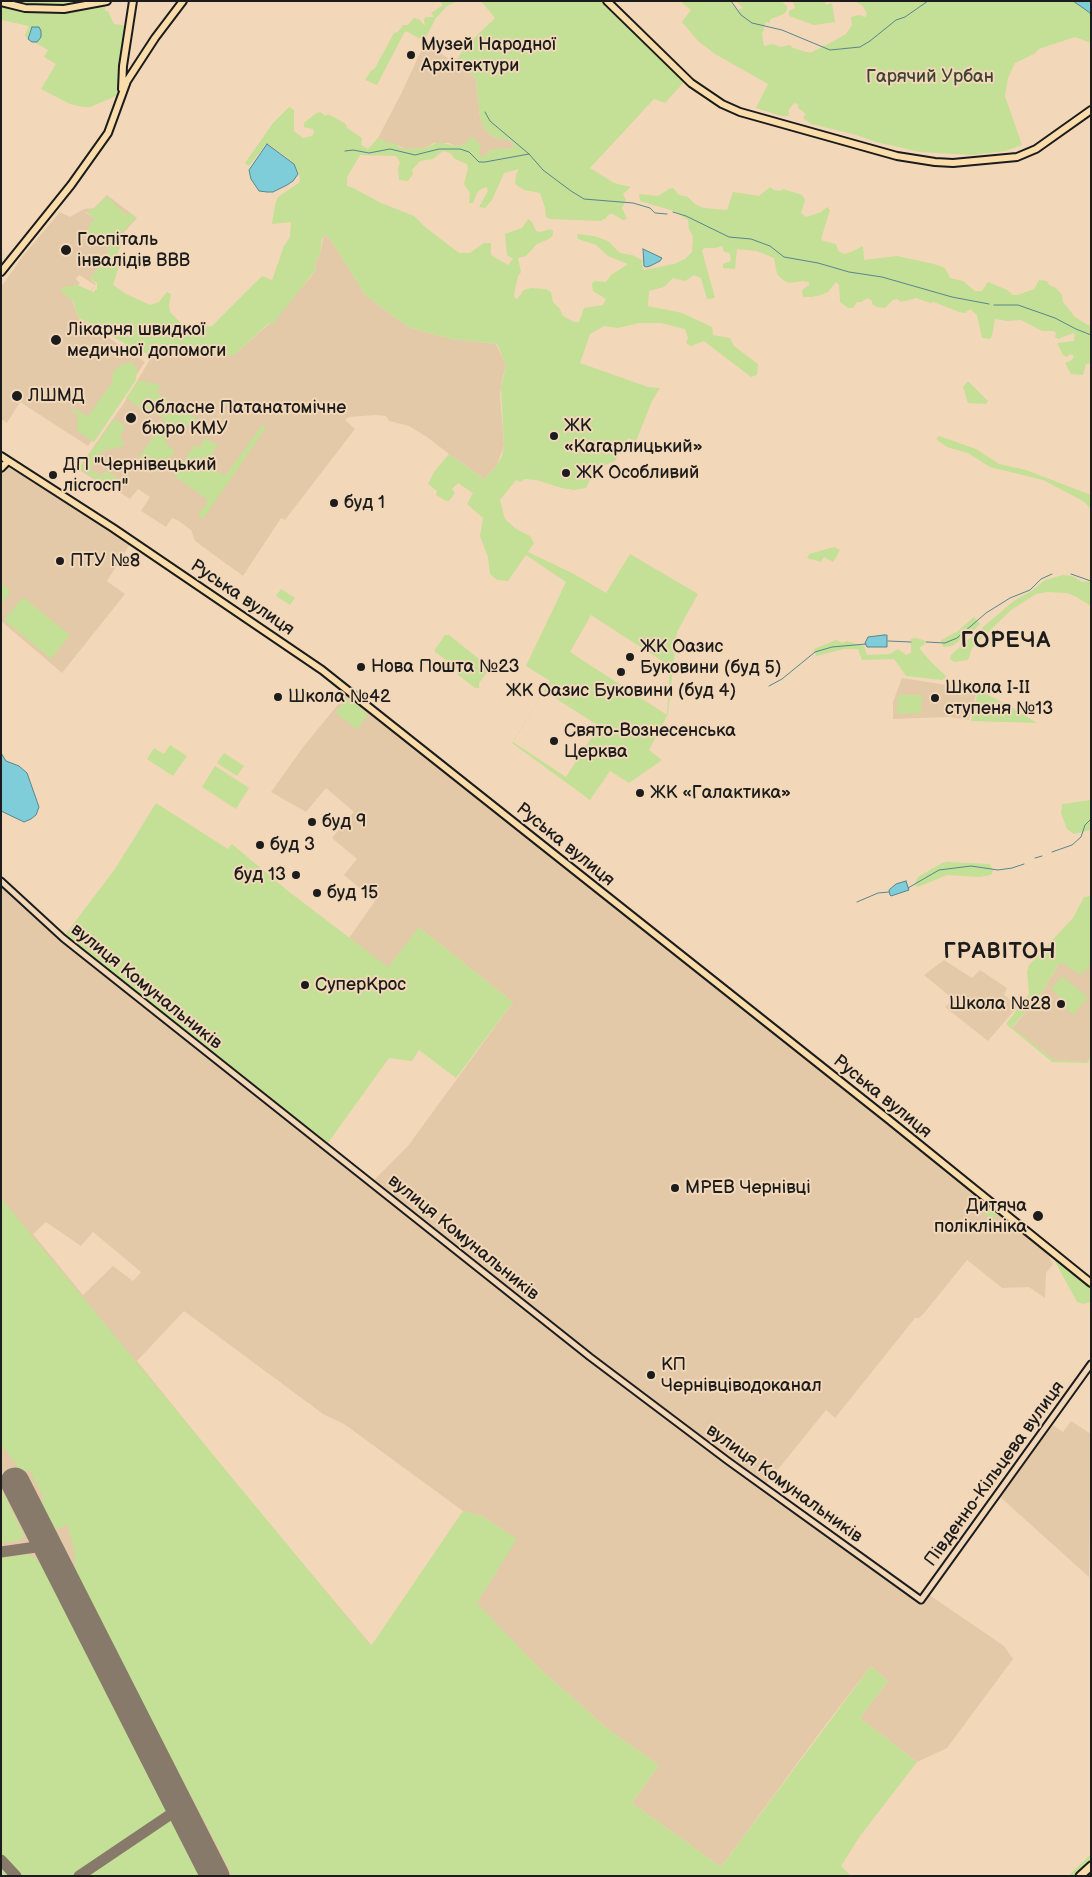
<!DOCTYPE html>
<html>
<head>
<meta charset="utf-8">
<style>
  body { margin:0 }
  #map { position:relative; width:1092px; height:1877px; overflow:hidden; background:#f2d8b9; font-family:"Balsamiq Sans",sans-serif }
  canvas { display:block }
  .frame { position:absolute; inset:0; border:2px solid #1c1c1c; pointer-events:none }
</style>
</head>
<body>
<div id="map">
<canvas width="1092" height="1877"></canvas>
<div class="frame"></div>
</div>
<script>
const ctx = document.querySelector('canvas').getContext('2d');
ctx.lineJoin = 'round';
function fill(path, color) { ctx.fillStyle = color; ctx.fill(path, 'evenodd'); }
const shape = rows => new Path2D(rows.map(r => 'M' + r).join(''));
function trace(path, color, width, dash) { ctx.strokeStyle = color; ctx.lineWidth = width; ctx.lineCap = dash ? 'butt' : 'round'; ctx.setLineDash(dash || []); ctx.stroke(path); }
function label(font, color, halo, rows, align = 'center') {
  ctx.font = font + ' "Balsamiq Sans",sans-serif'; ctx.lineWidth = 4; ctx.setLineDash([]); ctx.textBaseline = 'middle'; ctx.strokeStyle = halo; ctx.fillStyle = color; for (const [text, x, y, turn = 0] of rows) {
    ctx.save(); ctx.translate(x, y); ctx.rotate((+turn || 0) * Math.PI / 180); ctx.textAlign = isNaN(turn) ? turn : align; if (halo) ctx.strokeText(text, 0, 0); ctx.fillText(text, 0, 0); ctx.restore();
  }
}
fill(shape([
  [425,42,476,78,480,117,484,128,493,137,511,141,514,144,512,148,491,150,482,158,479,156,477,142,474,139,466,144,455,146,449,143,434,143,425,148,403,149,400,146,388,143,378,138,402,92],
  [107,195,137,218,118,239,90,279,96,284,83,304,71,297,78,317,145,362,88,446,20,402,7,423,1,419,1,287,22,257,60,212,70,217,84,209,94,208],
  [94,208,126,215,118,238,109,250,94,218,86,213],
  [79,275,95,285,89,293,77,286,80,283,76,279],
  [324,235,330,239,365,295,408,327,451,339,496,344,506,365,502,379,500,395,504,446,497,465,484,479,449,454,427,437,409,426,389,421,386,416,376,415,349,417,345,420,355,429,285,520,281,518,243,576,195,541,191,530,179,521,172,518,166,527,141,511,150,497,138,489,130,499,102,481,99,483,78,469,124,403,152,356,193,357,234,355,270,323,311,277,317,268,314,265,320,254],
  [7,461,132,541,107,581,125,594,62,673,1,621,1,467],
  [902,678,947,685,976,695,969,720,949,717,893,719,893,702],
  [349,691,1040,1239,1053,1264,1046,1273,1045,1298,1029,1287,1002,1288,967,1260,925,1312,919,1318,915,1318,835,1418,826,1410,763,1488,919,1600,925,1592,1004,1646,1013,1659,947,1748,917,1762,860,1718,888,1681,871,1666,827,1723,721,1867,632,1803,659,1765,609,1730,540,1669,476,1603,516,1539,482,1516,463,1511,344,1424,323,1414,184,1311,137,1361,242,1491,388,1665,286,1876,8,1876,1,1868,1,882,62,939,371,1183,408,1146,513,1002,420,928,388,968,349,938,375,901,344,875,357,859,332,838,354,812,326,788,306,812,271,792,304,746],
  [46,1222,81,1246,93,1232,141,1272,133,1281,113,1266,83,1295,33,1234],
  [1077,934,1091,943,1091,1056,1086,1062,1054,1060,1012,1028,1041,994],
  [944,960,972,978,980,970,1007,988,1004,995,1018,1006,988,1041,945,1007,953,999,924,975],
  [1071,1421,1091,1434,1089,1577,999,1496,1050,1423,1063,1432]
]), '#e4c9a9');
fill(shape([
  [1,1,105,1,105,11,108,11,114,24,129,26,121,94,90,107,83,107,70,104,41,89,56,64,44,57,48,50,26,37,25,35,29,26,1,20],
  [440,1,458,1,447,6,436,18,424,41,406,31,404,33,377,85,365,80,370,72,375,68,394,33,398,32,403,25,408,25,414,18,419,19,425,26,424,19,426,17,434,17,431,13,443,5],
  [481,1,600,1,687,79,665,103,654,99,590,168,614,183,631,187,623,194,626,200,622,208,627,219,623,220,613,214,609,214,606,218,601,221,550,219,546,217,545,208,540,193,524,190,515,184,516,175,519,169,504,173,492,200,485,208,479,207,488,191,487,187,481,189,477,193,473,203,469,203,470,193,464,184,468,168,467,164,455,159,450,153,443,151,433,159,420,161,412,170,413,174,408,181,399,180,398,169,400,162,396,156,360,155,347,177,347,186,353,188,381,203,414,216,424,226,459,253,470,253,484,243,491,243,491,255,508,265,513,259,507,255,505,234,522,228,528,219,532,222,536,231,541,232,550,229,553,231,553,235,549,239,537,244,526,256,518,258,521,272,518,276,515,289,514,297,517,299,524,290,531,288,546,289,551,292,553,302,560,309,563,316,574,322,579,322,584,308,603,305,606,299,593,291,592,283,595,281,606,282,611,275,628,264,608,256,596,245,578,239,577,234,594,236,608,241,620,253,632,255,642,260,642,266,644,270,674,264,685,259,692,252,693,237,689,229,688,220,674,211,640,201,639,194,658,196,669,189,673,188,679,195,688,197,696,205,704,208,727,210,733,192,759,196,770,187,774,190,781,191,783,189,802,195,805,200,801,213,806,217,821,212,827,207,830,210,821,239,823,241,836,244,838,251,844,254,851,252,863,246,864,260,897,256,934,264,945,268,950,278,963,281,975,291,982,291,988,282,1007,290,1013,295,1018,295,1034,289,1039,280,1047,281,1049,285,1056,288,1062,295,1063,302,1075,317,1091,327,1091,363,1086,364,1083,375,1071,374,1065,363,1072,360,1074,356,1071,354,1066,357,1063,355,1057,343,1074,341,1075,335,1073,333,1058,339,1055,337,1056,333,1054,331,1042,331,1021,320,1007,321,995,319,992,336,990,339,982,338,977,315,970,309,965,313,959,312,934,302,930,303,916,298,901,302,897,299,893,300,885,308,877,307,872,304,872,301,868,298,861,302,857,302,853,308,848,308,840,302,839,285,836,282,828,292,821,295,811,297,803,297,802,290,809,285,809,282,802,281,789,283,783,280,777,274,774,258,757,251,737,249,735,269,723,268,723,264,731,261,730,253,724,252,722,246,715,248,704,248,702,251,715,298,707,299,701,278,694,275,685,281,673,278,664,287,649,291,648,306,682,313,712,327,713,335,730,338,734,346,758,364,757,375,751,377,704,341,691,346,686,343,688,338,685,329,661,323,639,323,618,328,604,326,590,334,580,363,648,387,660,388,652,401,636,441,628,438,615,461,595,469,586,488,574,490,562,488,536,480,525,479,520,482,516,480,500,500,505,519,516,529,530,536,534,543,528,552,574,574,606,593,630,554,698,594,677,632,668,714,649,750,662,760,629,783,610,771,590,800,512,743,550,681,526,666,566,582,526,555,508,581,497,580,490,574,488,557,480,536,483,518,467,504,473,493,458,483,452,489,455,493,449,501,446,501,436,495,437,491,428,484,434,472,449,454,484,479,497,465,502,456,504,446,501,387,506,365,497,344,451,339,408,327,365,295,330,239,325,235,322,239,320,254,314,265,317,268,310,277,272,325,269,323,234,355,193,357,152,356,133,348,78,317,73,301,60,291,63,287,78,285,93,292,97,289,97,283,90,279,110,250,85,234,94,218,86,212,94,208,107,196,126,215,130,213,136,218,117,238,121,241,121,245,115,261,119,266,113,285,126,294,150,305,159,302,167,292,171,294,169,305,170,312,183,325,199,327,212,326,262,276,272,280,284,246,290,237,291,222,272,224,275,205,278,197,300,182,299,173,293,162,267,143,249,166,245,163,273,123,289,107,294,110,294,131,303,138,312,136,314,132,313,129,304,127,304,123,315,114,320,112,326,116,328,114,346,124,347,128,362,138,361,145,368,149,378,138,388,143,392,142,403,149,425,148,439,142,455,146,466,144,470,136,480,144,481,147,479,155,482,157,493,149,512,148,514,144,511,141,493,137,484,128,480,117,476,78,454,63,467,45,495,18],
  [591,615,670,666,667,715,570,652],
  [544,691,599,726,566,777,513,742],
  [680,1,730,1,738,10,743,8,736,1,781,1,787,6,787,10,784,14,771,19,769,23,766,22,762,34,764,46,773,44,781,47,790,45,793,48,810,53,830,43,846,34,852,25,851,17,859,15,865,17,867,14,863,6,854,1,1073,1,1091,14,1091,43,1075,37,1039,49,1034,54,1015,63,1008,78,1005,96,1022,145,1005,151,973,155,920,152,876,142,853,134,811,124,803,118,806,114,798,108,798,104,794,103,788,111,789,112,788,116,782,116,756,108,768,84,715,54,698,41,682,22,691,10],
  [793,1,824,1,826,5,832,3,835,22,814,25,789,16,789,11,795,8],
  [131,362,137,368,136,380,94,442,77,431,78,414,71,411,73,408,88,416,113,381,111,375,119,366],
  [139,380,160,385,157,393,213,429,210,434,207,433,207,428,201,425,195,427,176,423,164,442,175,451,160,473,138,459,165,419,155,413,144,411,126,398],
  [968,381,988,401,986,404,968,403,963,387],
  [114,419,125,426,120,437,125,442,123,446,102,451,90,469,101,476,106,471,118,478,112,486,102,481,99,482,79,468],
  [262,425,266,428,203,519,198,516,208,500,174,476,194,445,199,448,205,438,218,445,206,464,225,476],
  [939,436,976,449,999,464,1026,470,1091,495,1091,509,1083,501,1043,480,990,467,968,453,947,447,936,439],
  [834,547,840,550,833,562,824,557,821,562,807,558,809,554],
  [1063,575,1072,576,1082,582,1091,581,1091,606,1075,596,1067,593,1047,592,1036,594,1011,610,972,648,968,660,954,662,950,659,951,655,963,644,1015,600,1030,592,1045,580],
  [1,583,11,592,1,603],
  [281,589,295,598,290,605,276,596],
  [23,597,70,635,51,659,4,620],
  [974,617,980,624,973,631,952,646,943,647,941,640,958,631],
  [445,635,449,635,489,667,489,670,479,683,479,688,475,688,457,674,459,670,434,651],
  [915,638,924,640,925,644,919,648,931,662,946,676,945,678,942,680,906,676,894,659,862,660,858,649,844,649,816,656,814,649,836,640,842,643,847,641,864,646,867,655,890,654,898,649,906,655,911,653,911,639],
  [978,690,1008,705,1037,723,971,721],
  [898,695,922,695,921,713,897,714],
  [349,698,368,715,357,730,335,712],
  [170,745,187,756,173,776,147,759,154,748,164,754],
  [224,753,244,766,237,776,217,763],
  [215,766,249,788,236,809,202,787],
  [1091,800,1091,830,1074,834,1067,829,1061,813,1062,804],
  [156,803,228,849,232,844,288,891,388,967,419,927,513,1002,456,1078,419,1050,412,1061,389,1058,325,1147,62,939,115,869],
  [948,862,990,864,993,871,991,875,979,877,947,875,918,887,914,885,918,877,942,863],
  [1091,896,1091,964,1081,975,1060,962,1041,994,1012,1027,1054,1060,1086,1062,1091,1056,1088,1063,1052,1062,1006,1024,1029,994,1027,972,1029,965,1073,918,1084,897],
  [1062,976,1088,997,1073,1015,1060,1003,1059,996,1051,989],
  [1,1198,371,1646,463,1511,482,1516,517,1539,477,1603,540,1669,609,1730,659,1765,632,1803,721,1867,871,1666,888,1681,860,1718,917,1762,860,1836,841,1866,851,1876,233,1876,76,1576,74,1550,67,1524,54,1531,42,1508,43,1496,29,1470,21,1473,13,1460,1,1445],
  [989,1207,998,1214,992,1220,984,1214],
  [1052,1256,1091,1287,1091,1302,1083,1304,1077,1302],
  [1,1488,24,1535,21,1540,1,1543],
  [28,1554,38,1560,44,1569,199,1876,1,1876,1,1558],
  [1091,1854,1091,1876,1068,1876]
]), '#c4df96');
const water = shape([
  [1073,1,1091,1,1091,14,1086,10,1073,1],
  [32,27,39,27,41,31,41,37,37,42,32,42,28,39,32,27],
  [267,144,294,164,298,174,293,181,287,185,273,192,267,192,259,191,251,179,249,170,267,144],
  [643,249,662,258,660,261,650,266,646,267,644,266,643,249],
  [884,635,887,635,887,647,867,647,865,643,868,637,884,635],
  [1,753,6,761,19,766,27,773,39,807,36,815,31,819,24,822,1,811,1,753],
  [906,881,909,890,891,896,890,895,889,890,896,884,906,881]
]);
fill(water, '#7ecdd9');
trace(water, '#57868d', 1);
trace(shape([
  [731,1,741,15,752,23,782,30,830,50,860,47,870,41,896,20,905,17,928,1],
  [485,112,490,121,529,154,543,170,571,191,584,199,633,203,650,208,655,213,667,214],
  [345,151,353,150,369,153,390,149,415,155,439,149,460,149,469,152,479,162,485,162,529,154],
  [673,212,686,216,729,237,751,239,770,246,784,257,818,263,849,272,882,277,952,297,989,304],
  [994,305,1018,305,1055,318,1076,329,1091,335],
  [1071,574,1091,581],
  [888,641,911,642],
  [926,642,945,643,957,638,986,613,1010,598,1030,590,1041,579,1052,574],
  [769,686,782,679,815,652,832,647,866,644],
  [1052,852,1072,845,1081,837,1085,825,1091,819],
  [1035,858,1042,856],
  [908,888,939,870,971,866,998,870,1012,868,1024,864],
  [857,902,878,893,889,892]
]), '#57868d', 1);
trace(shape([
  [39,1530,41,1541,36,1547,46,1548,52,1555],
  [1,1552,36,1547],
  [1,1860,16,1876],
  [79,1876,180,1808]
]), '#877a6a', 11);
trace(shape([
  [15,1482,215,1876]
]), '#877a6a', 29);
const minor = shape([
  [1,881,63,938,590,1357,728,1461,921,1600,1091,1364]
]);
const major = shape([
  [607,1,691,83,722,104,740,112,897,156,935,162,953,163,1017,157,1036,149,1091,110],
  [1,2,25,8,64,9,107,1],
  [122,89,123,66,133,1],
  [1,272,71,185,108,133,127,81,155,38,183,1],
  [1,456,113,528,322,670,888,1119,1091,1283],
  [1,468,8,461]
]);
const highway = shape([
  [1080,1876,1091,1866]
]);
trace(minor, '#1c1c1c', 9);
trace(major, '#1c1c1c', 10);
trace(highway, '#1c1c1c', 11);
trace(minor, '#f2d8b9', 5);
trace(major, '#fbddab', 6);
trace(highway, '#fbddab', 7);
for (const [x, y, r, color] of [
  [411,55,5,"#1c1c1c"],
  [66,250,6,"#1c1c1c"],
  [56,340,6,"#1c1c1c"],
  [17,396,6,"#1c1c1c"],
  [131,418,6,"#1c1c1c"],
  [554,436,5,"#1c1c1c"],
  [566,473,5,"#1c1c1c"],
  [53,475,5,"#1c1c1c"],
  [334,503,5,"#1c1c1c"],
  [60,561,5,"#1c1c1c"],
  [630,657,5,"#1c1c1c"],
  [361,667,5,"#1c1c1c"],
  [621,672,5,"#1c1c1c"],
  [278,697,5,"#1c1c1c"],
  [935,698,5,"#1c1c1c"],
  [554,741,5,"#1c1c1c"],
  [640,793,5,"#1c1c1c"],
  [312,822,5,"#1c1c1c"],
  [260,845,5,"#1c1c1c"],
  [296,875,5,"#1c1c1c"],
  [317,893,5,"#1c1c1c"],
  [305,985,5,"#1c1c1c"],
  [1061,1004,5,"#1c1c1c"],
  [675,1188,5,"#1c1c1c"],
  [1038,1216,6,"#1c1c1c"],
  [651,1375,5,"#1c1c1c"]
]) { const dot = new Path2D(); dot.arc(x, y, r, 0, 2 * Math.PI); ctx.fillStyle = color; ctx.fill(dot); trace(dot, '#f2d8b9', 2); }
label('18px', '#1c1c1c', '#f2d8b9', [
  ["Музей Народної",421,45],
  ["Архітектури",421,66],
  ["Госпіталь",77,240],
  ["інвалідів ВВВ",77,261],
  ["Лікарня швидкої",67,330],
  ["медичної допомоги",67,351],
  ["ЛШМД",28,396],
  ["Обласне Патанатомічне",142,408],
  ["бюро КМУ",142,429],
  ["ЖК",564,426],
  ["«Кагарлицький»",564,447],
  ["ДП \"Чернівецький",63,465],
  ["лісгосп\"",63,486],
  ["ЖК Особливий",576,473],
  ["буд 1",344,503],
  ["ПТУ №8",70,561],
  ["ЖК Оазис",640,647],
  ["Буковини (буд 5)",640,668],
  ["Нова Пошта №23",371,667],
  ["Школа I-II",945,688],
  ["ступеня №13",945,709],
  ["ЖК Оазис Буковини (буд 4)",621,691,"center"],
  ["Школа №42",288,697],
  ["Свято-Вознесенська",564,731],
  ["Церква",564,752],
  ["ЖК «Галактика»",650,793],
  ["буд 9",322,822],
  ["буд 3",270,845],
  ["буд 13",286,875,"right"],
  ["буд 15",327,893],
  ["СуперКрос",315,985],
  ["Школа №28",1051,1004,"right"],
  ["МРЕВ Чернівці",685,1188],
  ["Дитяча",1027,1206,"right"],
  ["поліклініка",1027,1227,"right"],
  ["КП",661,1365],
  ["Чернівціводоканал",661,1386]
], 'left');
label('18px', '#3e4334', '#f2d8b9', [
  ["Гарячий Урбан",930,77]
]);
label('18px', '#1c1c1c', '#f2d8b9', [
  ["Руська вулиця",242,598,34],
  ["Руська вулиця",565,845,39],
  ["вулиця Комунальників",146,987,39],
  ["Руська вулиця",882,1097,39],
  ["вулиця Комунальників",463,1238,39],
  ["Південно-Кільцева вулиця",995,1474,-54],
  ["вулиця Комунальників",784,1484,36]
]);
ctx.letterSpacing = '1px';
label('bold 22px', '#1c1c1c', '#f2d8b9', [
  ["ГОРЕЧА",1006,641],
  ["ГРАВІТОН",1000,952]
]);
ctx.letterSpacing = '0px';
</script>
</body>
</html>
